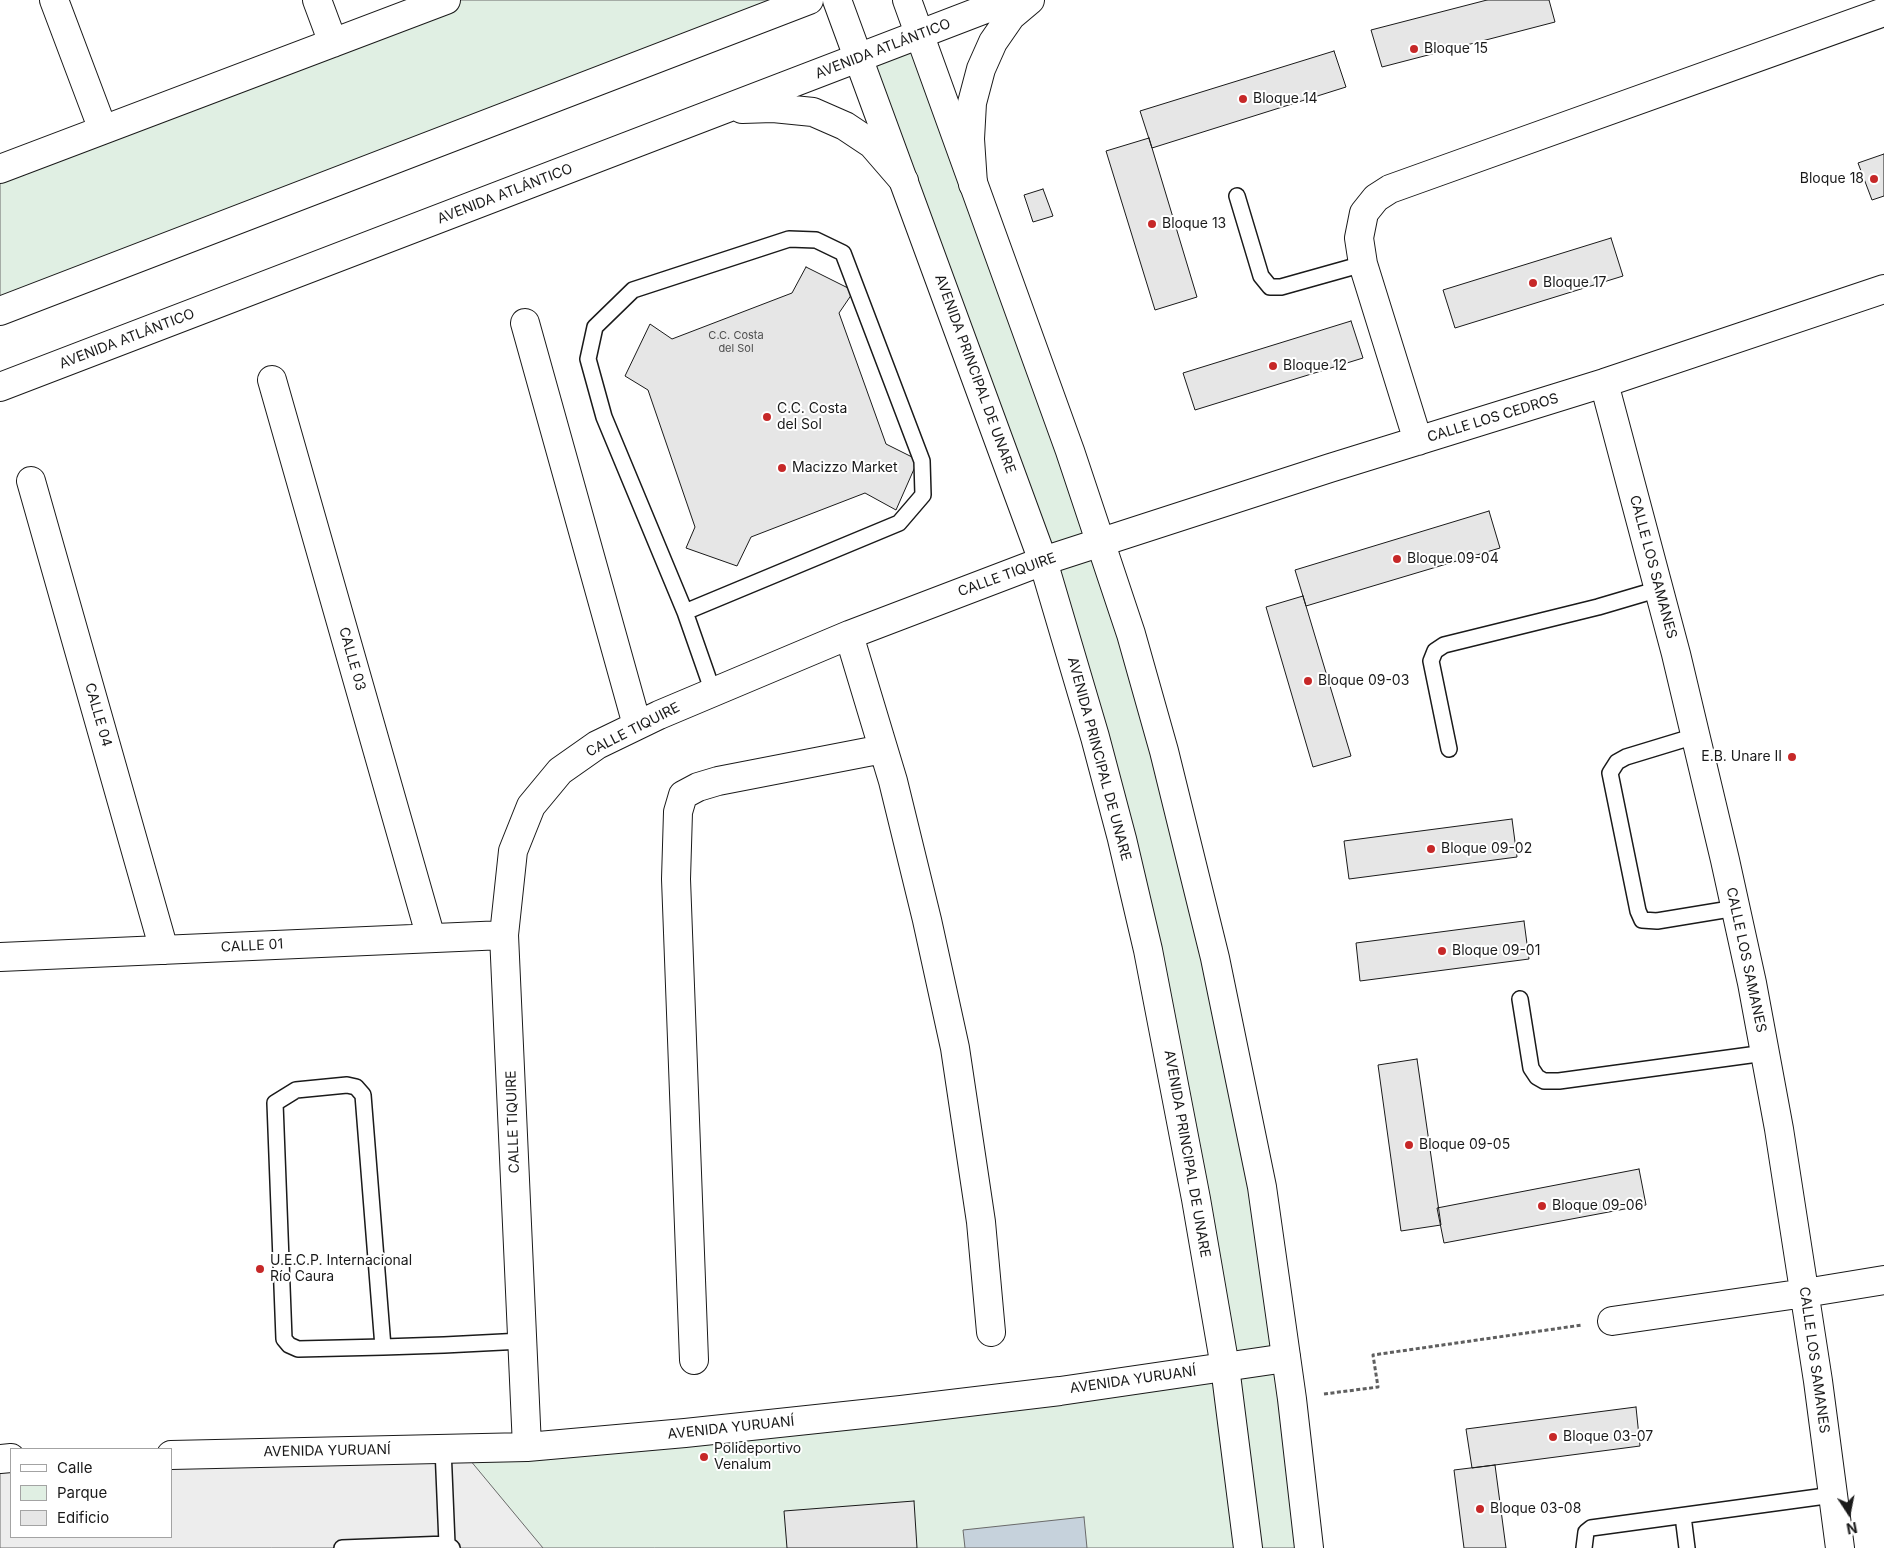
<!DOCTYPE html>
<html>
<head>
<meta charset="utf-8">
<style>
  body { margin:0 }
  #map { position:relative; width:1884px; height:1548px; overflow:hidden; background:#fff; font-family:Inter,sans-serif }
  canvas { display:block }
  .legend { position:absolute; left:10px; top:1448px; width:162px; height:90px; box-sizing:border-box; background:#fff; border:1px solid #a3a3a3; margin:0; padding:6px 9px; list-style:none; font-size:15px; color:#1a1a1a }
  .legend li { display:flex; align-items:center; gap:10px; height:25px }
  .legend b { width:25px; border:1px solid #a3a3a3 }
  .north { position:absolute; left:1824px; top:1488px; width:50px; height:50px; -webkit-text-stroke:4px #fff; paint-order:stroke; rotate:169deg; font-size:14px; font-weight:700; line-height:20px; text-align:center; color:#1a1a1a }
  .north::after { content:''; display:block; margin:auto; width:18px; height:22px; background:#1a1a1a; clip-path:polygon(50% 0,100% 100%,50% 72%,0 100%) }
</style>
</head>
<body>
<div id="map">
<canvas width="1884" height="1548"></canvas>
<ul class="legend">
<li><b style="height:6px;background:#fff"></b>Calle</li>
<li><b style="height:14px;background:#e0efe3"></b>Parque</li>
<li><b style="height:14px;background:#e6e6e6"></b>Edificio</li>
</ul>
<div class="north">N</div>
</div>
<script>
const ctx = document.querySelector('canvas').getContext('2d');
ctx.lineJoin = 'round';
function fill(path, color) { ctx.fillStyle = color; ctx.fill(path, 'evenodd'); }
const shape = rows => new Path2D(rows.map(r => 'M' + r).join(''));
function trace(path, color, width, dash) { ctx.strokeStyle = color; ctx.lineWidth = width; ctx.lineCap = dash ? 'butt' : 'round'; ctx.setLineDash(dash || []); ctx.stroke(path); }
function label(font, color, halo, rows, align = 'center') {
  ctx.font = font + ' Inter,sans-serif'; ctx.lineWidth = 4; ctx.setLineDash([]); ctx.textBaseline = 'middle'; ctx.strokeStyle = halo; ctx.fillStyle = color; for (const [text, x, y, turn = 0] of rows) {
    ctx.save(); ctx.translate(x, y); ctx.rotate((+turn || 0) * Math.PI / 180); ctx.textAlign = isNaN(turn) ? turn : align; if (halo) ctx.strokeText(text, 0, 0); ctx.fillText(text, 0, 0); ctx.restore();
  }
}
const green = shape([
  [446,0,809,0,0,311,0,169,446,0],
  [919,35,1016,299,1215,958,1309,1548,0,1548,11,1537,171,1537,460,1448,1224,1367,1122,839,858,58,919,35]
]);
fill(green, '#e0efe3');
trace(green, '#6a6a6a', 1);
const parking = shape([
  [460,1448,543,1548,0,1548,0,1459,11,1458,11,1537,171,1537,171,1455,460,1448]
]);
fill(parking, '#ededed');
trace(parking, '#6a6a6a', 1);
const water = shape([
  [1084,1517,1087,1548,965,1548,963,1530,1084,1517]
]);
fill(water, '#c6d2dc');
trace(water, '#6a6a6a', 1);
const building = shape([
  [1487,0,1549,0,1555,22,1382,67,1371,30,1487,0],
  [1334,51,1346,87,1152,148,1140,111,1334,51],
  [1149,138,1197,297,1155,310,1106,151,1149,138],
  [1884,154,1884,196,1872,200,1858,163,1884,154],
  [1043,189,1053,216,1033,222,1024,195,1043,189],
  [1611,238,1623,276,1455,328,1443,290,1611,238],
  [806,267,854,291,839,313,886,444,918,460,896,510,865,493,751,537,737,566,686,548,695,527,648,390,625,376,650,324,672,339,792,293,806,267],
  [1351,321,1363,358,1195,410,1183,373,1351,321],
  [1489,511,1500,548,1306,606,1295,570,1489,511],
  [1303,596,1351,756,1313,767,1266,607,1303,596],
  [1512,819,1517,857,1349,879,1344,841,1512,819],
  [1524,921,1529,959,1360,981,1356,943,1524,921],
  [1417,1059,1441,1225,1401,1231,1378,1065,1417,1059],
  [1639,1169,1646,1205,1444,1243,1437,1208,1639,1169],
  [1636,1407,1640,1446,1472,1468,1466,1429,1636,1407],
  [1495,1465,1506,1548,1464,1548,1454,1470,1495,1465],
  [914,1501,917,1548,787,1548,784,1511,914,1501]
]);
fill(building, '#e6e6e6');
trace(building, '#1a1a1a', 1);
const service = shape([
  [1237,196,1261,276,1270,287,1281,287,1363,264],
  [685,612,899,523,923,495,922,461,843,253,816,240,789,239,633,290,595,327,588,359,604,417,685,612,713,692],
  [1695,736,1626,757,1617,762,1610,773,1638,911,1642,920,1657,921,1736,908],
  [1449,749,1431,661,1435,651,1444,645,1598,607,1659,589],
  [1520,999,1531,1068,1537,1077,1544,1081,1559,1081,1765,1053],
  [383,1347,363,1095,356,1087,347,1085,296,1090,275,1103,284,1339,289,1345,298,1349,383,1347,444,1345,522,1341],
  [443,1448,447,1544],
  [1683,1516,1687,1548],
  [342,1548,447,1544,452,1548],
  [1584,1548,1586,1532,1591,1528,1833,1495]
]);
const minor = shape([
  [54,0,103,130],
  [317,0,333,43],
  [0,169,446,0],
  [525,323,637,725],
  [272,380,431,938],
  [1604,383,1676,654,1725,860,1752,983,1779,1129,1818,1381,1840,1548],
  [1418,441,1363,264,1359,238,1364,213,1376,198,1390,189,1884,12],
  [31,481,164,950],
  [849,635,893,781,927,920,955,1048,981,1222,991,1332],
  [0,957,504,935],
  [1612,1321,1805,1293,1884,1280],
  [694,1360,676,879,678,812,683,795,698,787,718,781,883,749],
  [527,1447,504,935,513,851,531,806,560,771,597,745,659,715,849,635,1043,561,1330,468,1604,383,1884,289],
  [171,1455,527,1447,685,1433,901,1410,1060,1391,1286,1358],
  [0,1459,11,1458]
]);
const tertiary = shape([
  [837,0,1043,561,1095,737,1122,839,1148,950,1196,1199,1225,1367,1248,1548],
  [907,0,1070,451,1131,634,1164,751,1215,958,1262,1187,1292,1399,1309,1548]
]);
const secondary = shape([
  [742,109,773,108,813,112,845,126,872,144,904,181],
  [973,184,970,139,972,103,981,69,993,42,1011,16,1030,0],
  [0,311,809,0],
  [0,387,1009,0]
]);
trace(service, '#1a1a1a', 18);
trace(minor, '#1a1a1a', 30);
trace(tertiary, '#1a1a1a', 30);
trace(secondary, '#1a1a1a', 30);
trace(shape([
  [1324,1394,1378,1387,1373,1355,1582,1325]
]), '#5f5f5f', 3, [4, 2.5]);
trace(service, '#fff', 15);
trace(minor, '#fff', 28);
trace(tertiary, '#fff', 28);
trace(secondary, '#fff', 28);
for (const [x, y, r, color] of [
  [1414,49,5,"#c62828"],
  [1243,99,5,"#c62828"],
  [1874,179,5,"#c62828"],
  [1152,224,5,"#c62828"],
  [1533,283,5,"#c62828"],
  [1273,366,5,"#c62828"],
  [767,417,5,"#c62828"],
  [782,468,5,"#c62828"],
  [1397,559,5,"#c62828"],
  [1308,681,5,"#c62828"],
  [1792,757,5,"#c62828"],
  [1431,849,5,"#c62828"],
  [1442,951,5,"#c62828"],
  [1409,1145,5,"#c62828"],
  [1542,1206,5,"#c62828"],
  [260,1269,5,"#c62828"],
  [1553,1437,5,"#c62828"],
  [704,1457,5,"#c62828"],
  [1480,1509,5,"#c62828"]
]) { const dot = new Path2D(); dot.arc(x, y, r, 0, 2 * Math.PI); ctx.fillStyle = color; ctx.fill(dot); trace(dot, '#fff', 2); }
label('11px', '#4d4d4d', null, [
  ["C.C. Costa",736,336],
  ["del Sol",736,349]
]);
label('14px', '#1a1a1a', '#fff', [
  ["AVENIDA ATLÁNTICO",883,49,-21],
  ["AVENIDA ATLÁNTICO",505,194,-21],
  ["AVENIDA ATLÁNTICO",127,339,-21],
  ["AVENIDA PRINCIPAL DE UNARE",975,374,70],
  ["CALLE LOS CEDROS",1493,418,-17],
  ["CALLE LOS SAMANES",1653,567,75],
  ["CALLE TIQUIRE",1007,575,-20],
  ["CALLE 03",352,659,74],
  ["CALLE 04",98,715,74],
  ["CALLE TIQUIRE",633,730,-27],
  ["AVENIDA PRINCIPAL DE UNARE",1099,759,75],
  ["CALLE 01",252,946,-3],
  ["CALLE LOS SAMANES",1746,960,78],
  ["CALLE TIQUIRE",513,1122,-92],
  ["AVENIDA PRINCIPAL DE UNARE",1187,1154,80],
  ["CALLE LOS SAMANES",1814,1360,82],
  ["AVENIDA YURUANÍ",1133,1380,-8],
  ["AVENIDA YURUANÍ",731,1428,-6],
  ["AVENIDA YURUANÍ",327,1451,-1]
]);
label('14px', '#1a1a1a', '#fff', [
  ["Bloque 15",1424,49],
  ["Bloque 14",1253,99],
  ["Bloque 18",1864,179,"right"],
  ["Bloque 13",1162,224],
  ["Bloque 17",1543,283],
  ["Bloque 12",1283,366],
  ["C.C. Costa",777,409],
  ["del Sol",777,425],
  ["Macizzo Market",792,468],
  ["Bloque 09-04",1407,559],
  ["Bloque 09-03",1318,681],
  ["E.B. Unare II",1782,757,"right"],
  ["Bloque 09-02",1441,849],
  ["Bloque 09-01",1452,951],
  ["Bloque 09-05",1419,1145],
  ["Bloque 09-06",1552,1206],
  ["U.E.C.P. Internacional",270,1261],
  ["Río Caura",270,1277],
  ["Bloque 03-07",1563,1437],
  ["Polideportivo",714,1449],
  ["Venalum",714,1465],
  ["Bloque 03-08",1490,1509]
], 'left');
</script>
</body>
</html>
